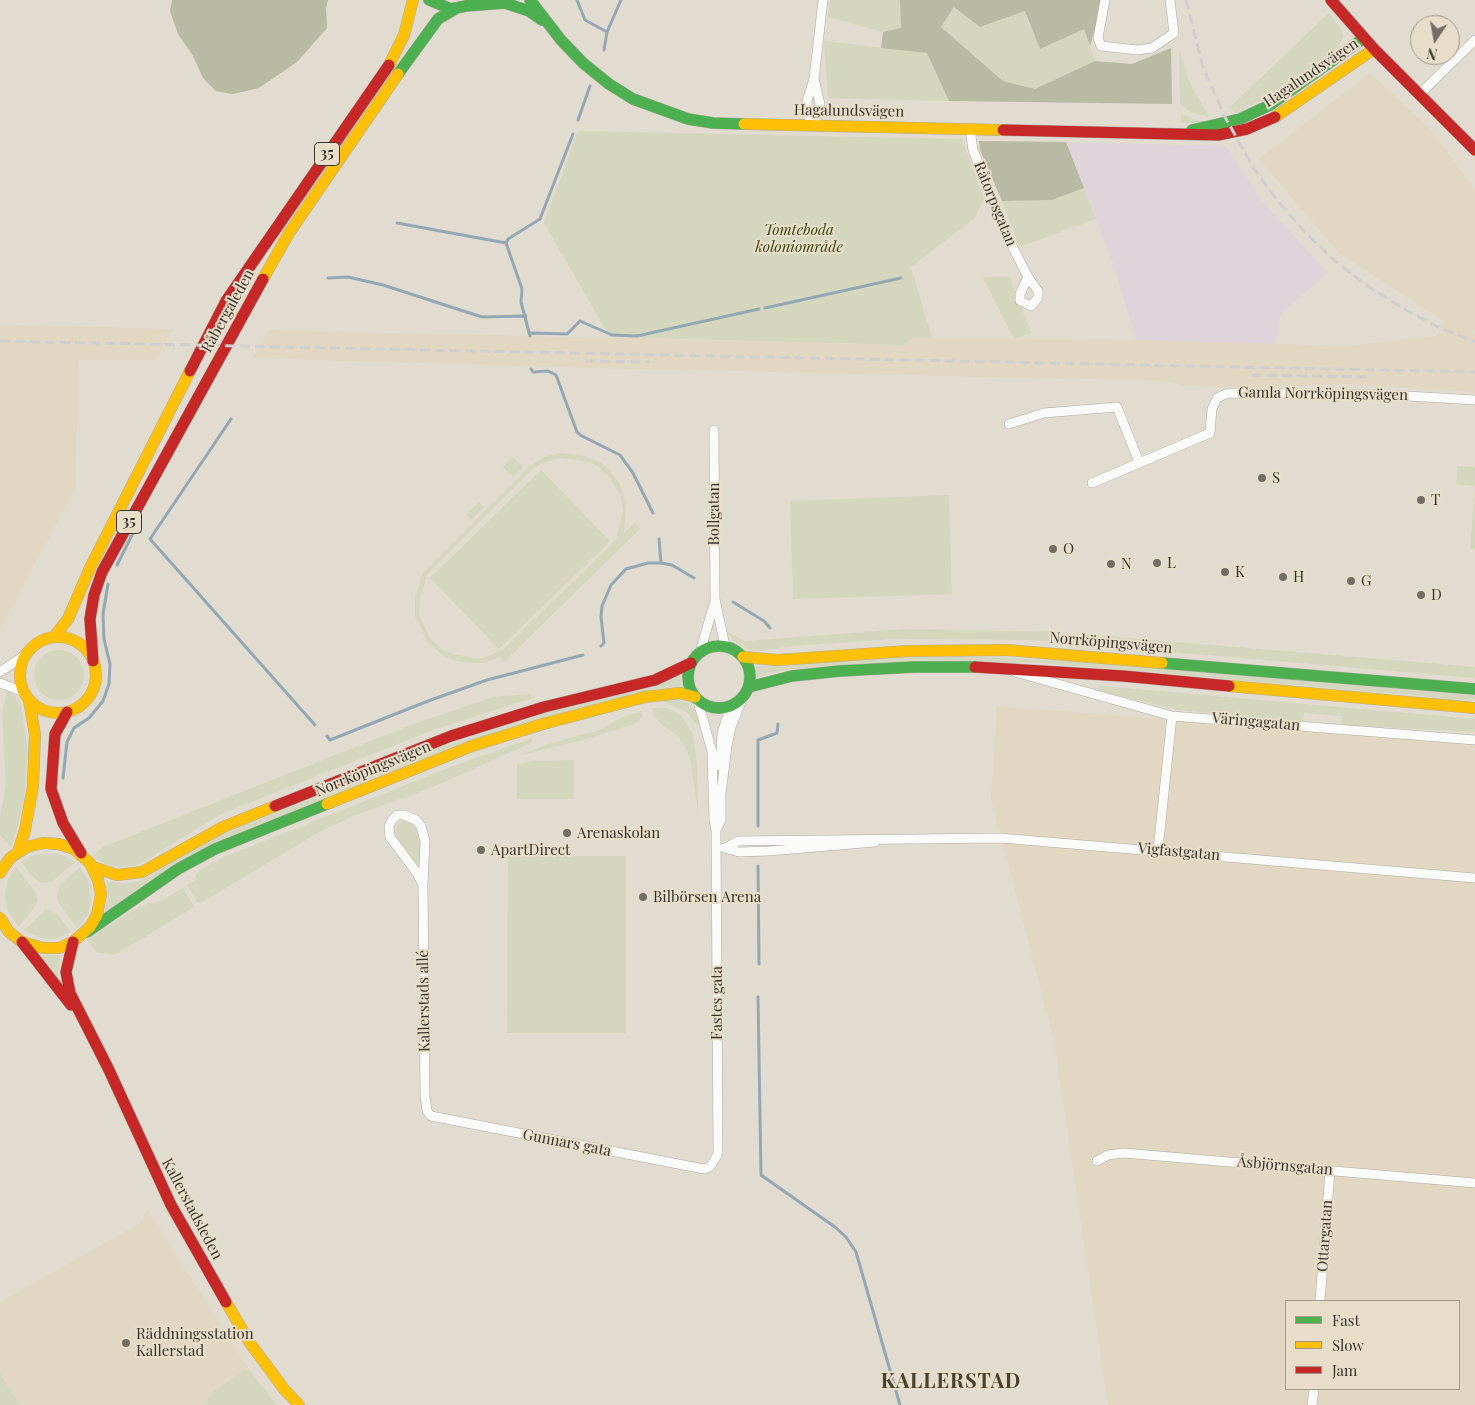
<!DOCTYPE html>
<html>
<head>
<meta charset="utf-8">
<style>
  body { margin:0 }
  #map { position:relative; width:1475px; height:1405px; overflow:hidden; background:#e1dbd0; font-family:"Playfair Display",serif }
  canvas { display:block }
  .legend { position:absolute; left:1285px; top:1300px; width:175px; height:90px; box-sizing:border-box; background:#e8ddc9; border:1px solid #a2998a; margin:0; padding:6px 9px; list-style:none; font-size:15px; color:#38342c }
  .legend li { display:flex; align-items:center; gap:10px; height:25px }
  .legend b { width:25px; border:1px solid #a2998a }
  .north { position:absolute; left:1410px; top:15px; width:50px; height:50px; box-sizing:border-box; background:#e8ddc9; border:1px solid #a2998a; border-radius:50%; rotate:192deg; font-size:14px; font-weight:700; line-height:20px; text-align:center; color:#38342c }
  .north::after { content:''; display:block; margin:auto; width:18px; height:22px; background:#736e65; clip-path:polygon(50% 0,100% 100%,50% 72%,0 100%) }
</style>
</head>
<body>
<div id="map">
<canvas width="1475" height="1405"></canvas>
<ul class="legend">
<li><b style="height:6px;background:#4caf50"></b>Fast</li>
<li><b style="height:6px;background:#ffc107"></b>Slow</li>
<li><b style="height:6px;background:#c62828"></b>Jam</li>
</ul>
<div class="north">N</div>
</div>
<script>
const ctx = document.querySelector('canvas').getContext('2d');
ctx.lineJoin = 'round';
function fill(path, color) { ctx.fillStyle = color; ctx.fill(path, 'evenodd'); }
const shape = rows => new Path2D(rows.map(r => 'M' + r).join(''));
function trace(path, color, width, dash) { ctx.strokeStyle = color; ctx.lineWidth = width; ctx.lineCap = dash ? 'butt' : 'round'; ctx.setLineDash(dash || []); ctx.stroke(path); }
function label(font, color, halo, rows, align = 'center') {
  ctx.font = font + ' "Playfair Display",serif'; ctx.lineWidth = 4; ctx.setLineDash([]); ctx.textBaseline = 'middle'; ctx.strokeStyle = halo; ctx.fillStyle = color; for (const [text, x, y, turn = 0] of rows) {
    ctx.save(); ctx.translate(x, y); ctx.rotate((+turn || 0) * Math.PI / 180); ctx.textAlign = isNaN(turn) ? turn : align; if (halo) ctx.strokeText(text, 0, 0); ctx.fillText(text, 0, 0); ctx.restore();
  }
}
fill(shape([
  [1066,142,1226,146,1260,199,1328,273,1281,313,1275,344,1136,340,1115,268]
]), '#dfd4d9');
fill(shape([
  [1370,73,1432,131,1475,189,1475,330,1472,332,1475,334,1475,392,1344,384,1250,388,1182,385,1169,381,555,367,253,358,269,330,903,345,913,338,1136,340,1347,346,1437,336,1444,321,1339,253,1259,159],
  [0,325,173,329,156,360,78,360,76,487,0,629],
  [997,706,1475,744,1475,1405,1108,1405,1054,1040,991,798],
  [1286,1301,1459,1301,1459,1389,1286,1389],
  [147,1209,250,1371,244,1370,215,1390,203,1405,19,1405,0,1373,0,1302,139,1224]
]), '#e1d7c3');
fill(shape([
  [830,0,900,0,901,29,883,32,828,17],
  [954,7,980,27,1025,11,1084,29,1095,61,1035,89,1003,81,941,27],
  [1329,13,1342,30,1343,36,1339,47,1304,74,1273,94,1235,113,1230,107],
  [824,41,927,53,949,101,828,98],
  [1179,48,1189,81,1209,117,1191,112,1180,104],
  [1181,114,1193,119,1205,122,1181,123],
  [578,131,962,139,984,199,975,218,911,267,932,338,913,338,903,345,610,337,544,223],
  [1084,188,1096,219,1019,247,1002,201,1052,200],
  [983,277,1010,277,1031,333,1014,339],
  [561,453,581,455,600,462,609,469,620,484,626,503,624,533,635,523,640,529,505,661,500,657,484,663,468,663,453,660,440,653,427,641,415,616,415,598,423,573,530,466,544,457],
  [561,458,589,462,598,466,611,479,620,495,623,511,616,540,504,649,483,658,475,658,455,655,442,649,430,638,419,615,420,599,427,575,533,469,545,462],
  [513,457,523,467,513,477,503,467],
  [1457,466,1475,467,1475,486,1456,484],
  [541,470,610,541,499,649,430,578],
  [1475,487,1475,549,1470,549],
  [949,495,952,594,793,599,790,501],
  [479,502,484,507,471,520,466,515],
  [905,629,1057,632,1475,667,1475,678,1031,640,892,639,792,646,760,651,748,649,734,641,727,632,746,641],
  '34 675a25 25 0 1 1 50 0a25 25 0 1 1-50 0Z',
  [960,656,1098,662,1475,695,1475,700,1449,700,1409,695,1044,663,896,662,804,668,769,673,757,678,756,666,895,657],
  [680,675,681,687,658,688,527,722,444,751,243,831,179,862,105,911,108,896,106,881,124,884,142,880,213,838,441,747,570,706,657,686],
  [1101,686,1475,719,1475,732,1342,725,1342,716,1304,713,1303,722,1179,710,1099,691,1097,689],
  [7,691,18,698,21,705,28,752,23,807,11,848,0,835,0,817,6,785,2,713],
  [531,694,532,698,433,730,221,814,136,866,116,867,105,864,93,856,103,847,411,725,493,697],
  [664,699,676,699,688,703,697,713,701,724,695,723,687,712,664,702],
  [652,708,666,708,681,715,693,734,697,765,698,812,690,757,679,737,662,725,654,716],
  [642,711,642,717,637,723,579,741,520,755,549,744,600,730,620,718],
  [532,738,533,742,433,787,356,815,321,831,201,903,197,902,187,885,194,881,196,874,202,869,221,858,459,764],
  [574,760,574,799,517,799,517,764,533,761],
  [403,821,412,824,420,834,422,844,421,870,396,837,397,825],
  [48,853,62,855,75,862,52,882,42,883,34,878,21,862,34,855],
  [508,856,626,856,626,1033,507,1033],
  [16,867,34,890,37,899,35,907,18,927,7,909,5,894,8,880],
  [80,867,88,880,91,902,87,916,77,928,58,902,57,896,59,886],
  [183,888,194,907,115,955,97,952,87,940,130,912,148,903,158,902],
  [46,909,56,913,71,932,58,938,44,939,24,931],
  [36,955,60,955,58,979],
  [244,1370,250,1371,277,1405,203,1405,215,1390],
  [0,1373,19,1405,0,1405]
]), '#d4d7be');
fill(shape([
  [172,0,328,0,326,8,327,28,297,62,259,88,233,94,216,91,203,78,193,56,178,34,170,11],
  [900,0,1103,0,1090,46,1084,29,1040,49,1025,11,980,27,954,7,941,27,1003,81,1035,89,1095,61,1132,64,1171,48,1172,104,949,101,927,53,881,48,883,32,901,28],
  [979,141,1066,142,1084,188,1052,200,1002,201,980,150]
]), '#b8baa3');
trace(shape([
  [577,0,585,20,607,32],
  [604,50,607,32,621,0],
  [578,120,590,86],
  [397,223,506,243],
  [328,278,348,277,383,285,482,317,526,316],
  [765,308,901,278],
  [531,333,567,334,580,321,612,335,637,336,759,309],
  [530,336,521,302,522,289,506,243,508,239,540,219,573,134],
  [531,369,533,372,548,371,556,375,577,432,582,436,620,455,633,473,653,513],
  [231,419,150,539,315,725],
  [659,539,661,563,672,565,694,578],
  [117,565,134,531],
  [733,602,764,621,770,628],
  [601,646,604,643,601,617,602,606,611,585,626,569,648,563,661,563],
  [327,736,330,740,428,701,487,680,583,655],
  [63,778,67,742,74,728,89,718,103,701,109,684,110,664,104,639,103,614,108,584],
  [758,826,758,740,777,733,778,724],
  [758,866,759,964],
  [758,997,761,1175,835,1227,846,1237,856,1252,900,1405]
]), '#94a8b4', 3);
const street = shape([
  [1105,0,1098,38,1101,46,1137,50,1152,48,1174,33,1170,0],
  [1419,95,1475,40],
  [813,126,807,112,807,101,814,79,823,0],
  [813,126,820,104,814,79],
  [970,129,973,150,1005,232,1028,277,1020,294,1020,301,1031,306,1038,298,1038,291,1028,277],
  [1009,424,1044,413,1117,407,1139,462],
  [714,430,715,599,725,646],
  [1092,483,1210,433,1212,409,1217,398,1228,393,1391,395,1475,400],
  [700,652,714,604],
  [0,672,25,655],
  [1015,672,1172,716,1475,740],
  [0,683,24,692],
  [720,766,722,733,731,706],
  [716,831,721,820,721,794,727,746,731,727,743,697],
  [724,848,739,852,769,851,875,842],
  [726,848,738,841,1000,838,1475,878],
  [1158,850,1172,716],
  [423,885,417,873,390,837,389,826,392,820,397,815,404,815,416,820,421,826,425,841,423,885,425,1096,427,1111,431,1116,704,1169,710,1167,718,1154,716,831,714,820,712,752,698,701],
  [1097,1161,1108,1155,1124,1153,1475,1183],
  [1320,1301,1330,1170],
  [1312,1405,1314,1389]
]);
const fast = shape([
  [429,0,451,9,466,6,477,0],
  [530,0,561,40,583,63,609,84,633,99,688,119,713,123,744,124],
  [466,6,505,3,529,11,542,20],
  [398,74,438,19,457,8],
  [1192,130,1240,119,1270,105,1364,38],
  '688 677a31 31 0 1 1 62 0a31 31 0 1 1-62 0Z',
  [1162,663,1475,689],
  [749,687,792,676,840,671,914,667,975,667],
  [87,932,178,869,215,849,327,804]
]);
const slow = shape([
  [389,65,404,35,413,0],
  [1275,117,1374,49],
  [744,124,1003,130],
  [263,279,289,233,398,74],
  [54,637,68,619,90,568,190,371],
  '20 675a38 38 0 1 1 76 0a38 38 0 1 1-76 0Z',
  [743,657,778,660,908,651,1007,650,1162,663],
  [1229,686,1475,708],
  [327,804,472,746,543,724,645,697,680,693,695,697],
  [18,852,25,830,33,786,35,735,29,700],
  [93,867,117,875,142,872,223,827,275,806],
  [0,873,10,858,27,847,43,843,59,844,74,849,90,863,98,880,101,894,97,915,90,927,73,942,59,948,43,948,22,942,9,932,0,918],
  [226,1302,250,1343,284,1389,299,1405]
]);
const jam = shape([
  [1331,0,1374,49,1475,150],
  [1003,130,1218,135,1247,129,1275,117],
  [190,371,226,301,389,65],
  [93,661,90,619,94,595,102,572,263,279],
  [975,667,1123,676,1229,686],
  [67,712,55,734,51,789,63,823,81,853],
  [275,806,451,736,544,707,655,680,691,663],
  [22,942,71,1005],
  [73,942,66,972,70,993,109,1070,171,1205,226,1302]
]);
trace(street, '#afaaa2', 10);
trace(fast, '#afaaa2', 12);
trace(slow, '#afaaa2', 12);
trace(jam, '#afaaa2', 12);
trace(street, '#fafaf8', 9);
trace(fast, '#4caf50', 11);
trace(slow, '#ffc107', 11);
trace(jam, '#c62828', 11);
trace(shape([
  [1186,0,1203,67,1225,117,1253,167,1277,200,1304,231,1334,260,1366,285,1404,309,1438,327,1475,342],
  [0,341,1475,372],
  [585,361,650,362],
  [1252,375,1367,377]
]), '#d1cfcd', 3, [10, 5]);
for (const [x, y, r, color] of [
  [1262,478,5,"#736e65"],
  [1421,500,5,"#736e65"],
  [1053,549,5,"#736e65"],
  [1157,563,5,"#736e65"],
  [1111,564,5,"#736e65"],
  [1225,572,5,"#736e65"],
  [1283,577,5,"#736e65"],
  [1351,581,5,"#736e65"],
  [1421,595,5,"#736e65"],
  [567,833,5,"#736e65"],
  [481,850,5,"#736e65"],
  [643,897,5,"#736e65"],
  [126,1343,5,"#736e65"]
]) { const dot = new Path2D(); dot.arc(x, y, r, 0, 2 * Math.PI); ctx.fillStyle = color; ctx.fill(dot); trace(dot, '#e8ddc9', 2); }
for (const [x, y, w] of [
  [327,154,25],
  [129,522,25]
]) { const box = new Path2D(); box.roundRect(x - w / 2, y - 11.5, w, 23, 4); ctx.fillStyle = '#e8ddc9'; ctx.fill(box); trace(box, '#38342c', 1); }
label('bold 14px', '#38342c', null, [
  ["35",327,154],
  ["35",129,522]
]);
label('15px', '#38342c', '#e8ddc9', [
  ["Hagalundsvägen",1311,73,-34],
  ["Hagalundsvägen",849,111,1],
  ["Råtorpsgatan",995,204,68],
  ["Råbergaleden",228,311,-61],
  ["Gamla Norrköpingsvägen",1323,394,1],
  ["Bollgatan",714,514,-90],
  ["Norrköpingsvägen",1111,643,5],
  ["Väringagatan",1256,722,5],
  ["Norrköpingsvägen",373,769,-22],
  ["Vigfastgatan",1179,852,5],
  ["Kallerstads allé",424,1001,-91],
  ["Fastes gata",717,1003,-90],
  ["Gunnars gata",567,1143,11],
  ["Åsbjörnsgatan",1285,1166,5],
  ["Kallerstadsleden",192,1209,62],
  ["Ottargatan",1325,1236,-86]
]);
label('italic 15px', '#3b460e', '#e8ddc9', [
  ["Tomteboda",799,230],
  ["koloniområde",799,247]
]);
label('15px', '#38342c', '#e8ddc9', [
  ["S",1272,478],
  ["T",1431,500],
  ["O",1063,549],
  ["L",1167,563],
  ["N",1121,564],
  ["K",1235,572],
  ["H",1293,577],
  ["G",1361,581],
  ["D",1431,595],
  ["Arenaskolan",577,833],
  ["ApartDirect",491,850],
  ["Bilbörsen Arena",653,897],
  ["Räddningsstation",136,1334],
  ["Kallerstad",136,1351]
], 'left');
ctx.letterSpacing = '1px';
label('bold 20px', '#4a4231', '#e8ddc9', [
  ["KALLERSTAD",951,1382]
]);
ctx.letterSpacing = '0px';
</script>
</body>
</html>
